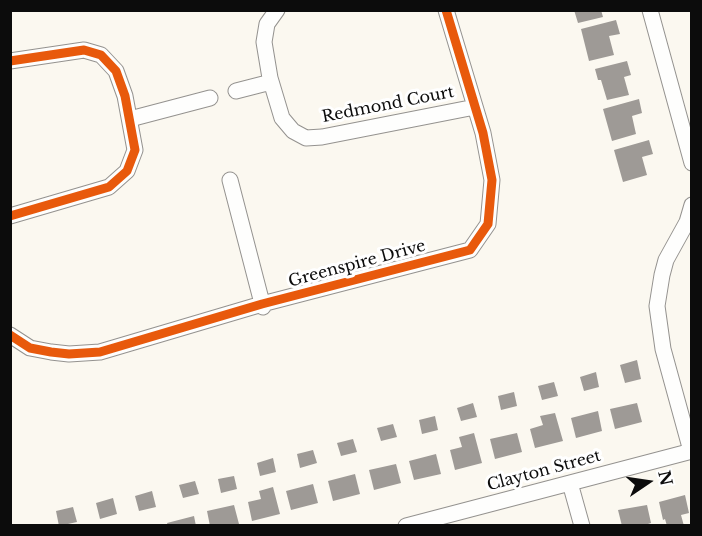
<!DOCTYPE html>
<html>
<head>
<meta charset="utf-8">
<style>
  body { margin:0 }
  #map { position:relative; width:702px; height:536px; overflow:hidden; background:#fbf8f0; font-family:"Libre Baskerville",serif }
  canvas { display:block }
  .frame { position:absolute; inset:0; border:12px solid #0c0c0c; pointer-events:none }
  .north { position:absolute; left:618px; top:452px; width:60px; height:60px; -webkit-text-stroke:4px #fff; paint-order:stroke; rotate:77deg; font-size:16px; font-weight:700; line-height:24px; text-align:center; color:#0c0c0c }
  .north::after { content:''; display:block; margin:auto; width:21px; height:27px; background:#0c0c0c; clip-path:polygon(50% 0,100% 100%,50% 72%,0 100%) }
</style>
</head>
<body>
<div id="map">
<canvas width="702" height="536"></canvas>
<div class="frame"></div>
<div class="north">N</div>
</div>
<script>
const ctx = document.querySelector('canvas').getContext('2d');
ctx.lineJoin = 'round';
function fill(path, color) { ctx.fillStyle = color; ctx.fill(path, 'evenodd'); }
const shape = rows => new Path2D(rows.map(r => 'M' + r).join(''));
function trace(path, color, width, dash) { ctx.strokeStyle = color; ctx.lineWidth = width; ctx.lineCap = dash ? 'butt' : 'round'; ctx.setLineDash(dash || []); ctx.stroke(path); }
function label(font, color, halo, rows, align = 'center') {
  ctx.font = font + ' "Libre Baskerville",serif'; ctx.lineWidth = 6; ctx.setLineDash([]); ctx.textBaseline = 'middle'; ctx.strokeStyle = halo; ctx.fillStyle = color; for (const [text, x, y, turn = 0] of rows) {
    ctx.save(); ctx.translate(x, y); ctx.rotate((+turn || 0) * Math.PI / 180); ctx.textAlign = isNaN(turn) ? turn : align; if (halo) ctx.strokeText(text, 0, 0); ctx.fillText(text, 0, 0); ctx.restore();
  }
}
fill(shape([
  [574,10,601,10,603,17,578,23],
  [616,20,620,34,609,36,614,55,589,61,581,29],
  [627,61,631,75,624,77,629,95,607,100,601,80,598,80,595,69],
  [639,99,642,113,632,116,636,134,612,141,603,109],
  [649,140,653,154,642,157,647,175,623,182,614,150],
  [637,360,641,379,625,383,620,365],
  [596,372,599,387,584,391,580,377],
  [554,382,558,396,542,400,538,386],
  [514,392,517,406,501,410,498,396],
  [473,403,477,417,461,421,457,408],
  [637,403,642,422,615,429,610,409],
  [598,411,602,431,576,438,571,418],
  [555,413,563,441,535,448,530,429,543,425,540,416],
  [435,416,438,430,422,434,419,420],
  [393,424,397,437,381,441,377,428],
  [474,433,482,463,455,470,450,450,462,447,459,437],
  [517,433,522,452,495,459,490,439],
  [353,439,357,452,341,456,337,443],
  [313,450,317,463,300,468,297,454],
  [436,454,441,474,414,480,409,461],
  [273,458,276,472,260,476,257,463],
  [396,464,401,483,374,490,369,470],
  [355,474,360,494,333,501,328,481],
  [234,476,237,489,221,493,218,479],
  [195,481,199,494,183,498,179,485],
  [313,484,318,503,291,510,286,491],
  [273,487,280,514,252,521,248,502,261,499,259,491],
  [152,491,156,507,139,511,135,496],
  [685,495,689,513,681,515,684,526,667,526,665,519,663,520,659,502],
  [113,498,117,514,100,519,96,503],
  [234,505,239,524,210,526,207,511],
  [647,505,651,523,642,526,622,526,618,510],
  [73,507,77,522,59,526,56,511],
  [194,516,196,526,168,526,167,523]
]), '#9e9a96');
const minor = shape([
  [277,10,267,24,264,42,270,78,282,118,293,131,306,138,322,137,475,107],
  [650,10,692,163],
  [10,61,84,50,101,55,116,71,125,96,135,150,127,171,109,187,10,216],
  [236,91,271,82],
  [130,119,210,98],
  [230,180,263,307],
  [10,335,30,348,51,352,69,354,100,352,262,304,470,250,488,224,492,180,483,133,446,10],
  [691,451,663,349,657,306,662,275,666,260,687,222,692,205],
  [570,483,582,526],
  [406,526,692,451]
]);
trace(minor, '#94928f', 17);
trace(minor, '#fefefd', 15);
trace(shape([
  [10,61,84,50,101,55,116,71,125,96,135,150,127,171,109,187,10,216],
  [10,335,30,348,51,352,69,354,100,352,262,304,470,250,488,224,492,180,483,133,446,10]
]), '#e8590c', 9);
label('16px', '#0c0c0c', '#fff', [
  ["Redmond Court",388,105,-11],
  ["Greenspire Drive",357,264,-15],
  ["Clayton Street",544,471,-15]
]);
</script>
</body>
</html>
